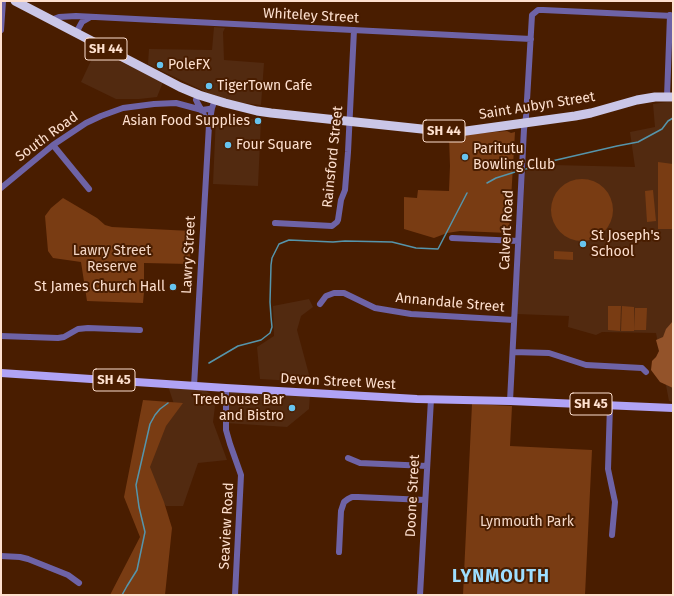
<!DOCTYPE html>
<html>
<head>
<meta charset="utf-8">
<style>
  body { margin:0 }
  #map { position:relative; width:674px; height:596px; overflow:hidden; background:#491d00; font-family:"Fira Sans",sans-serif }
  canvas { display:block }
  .frame { position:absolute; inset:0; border:2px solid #fee0cf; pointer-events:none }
</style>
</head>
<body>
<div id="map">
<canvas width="674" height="596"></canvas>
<div class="frame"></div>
</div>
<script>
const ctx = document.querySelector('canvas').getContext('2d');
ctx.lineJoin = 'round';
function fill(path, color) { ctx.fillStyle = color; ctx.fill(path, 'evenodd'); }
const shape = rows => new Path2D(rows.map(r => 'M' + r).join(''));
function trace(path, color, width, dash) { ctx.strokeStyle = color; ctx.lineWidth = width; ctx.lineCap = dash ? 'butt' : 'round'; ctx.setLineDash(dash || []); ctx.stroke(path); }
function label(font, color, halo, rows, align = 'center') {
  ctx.font = font + ' "Fira Sans",sans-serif'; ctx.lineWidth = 4; ctx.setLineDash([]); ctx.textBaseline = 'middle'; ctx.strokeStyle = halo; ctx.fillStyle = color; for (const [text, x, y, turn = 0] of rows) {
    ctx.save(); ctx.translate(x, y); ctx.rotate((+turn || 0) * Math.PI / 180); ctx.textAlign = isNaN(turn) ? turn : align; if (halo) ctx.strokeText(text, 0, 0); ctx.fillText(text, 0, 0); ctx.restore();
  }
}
fill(shape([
  [214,27,225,28,223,32,224,60,264,63,261,105,235,102,208,93,164,72,148,64,149,49,212,50],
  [96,50,163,82,157,97,139,99,116,99,81,82],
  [667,102,673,102,673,402,669,401,656,333,602,332,596,335,568,327,569,316,517,314,525,173,526,171,552,165,635,167,630,132,655,127,653,104],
  [216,115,261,120,258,186,213,184],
  [309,299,313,307,301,316,297,330,311,382,260,379,257,347,274,336,273,306],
  [168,386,203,389,216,398,213,422,227,460,198,463,183,506,166,506,159,498,142,469,174,404],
  [229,390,310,395,309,409,287,427,226,423]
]), '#522a10');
fill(shape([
  [507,131,511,133,515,132,509,233,460,231,447,233,434,238,404,229,404,197,417,198,418,190,449,191,450,166,449,136],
  [658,162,673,164,673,229,658,229],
  '551 210a31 31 0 1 1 62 0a31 31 0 1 1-62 0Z',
  [653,190,656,221,647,222,645,191],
  [63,198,97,218,105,225,112,227,191,231,190,264,144,263,144,292,143,303,87,301,81,262,53,258,48,251,45,216,51,208],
  [554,251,573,252,573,260,554,259],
  [608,306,621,306,620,331,608,330],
  [622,306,634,307,634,331,621,331],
  [635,308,647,308,646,330,634,330],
  [143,400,183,403,166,426,150,467,164,502,172,528,165,595,110,595,140,537,124,497],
  [472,404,512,406,510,446,592,450,585,595,463,595]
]), '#793c13');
fill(shape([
  [673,321,673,388,660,382,651,370,652,361,656,357,659,351,656,340,663,337,666,329]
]), '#93532a');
trace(shape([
  [526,169,539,164,617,146,638,142,662,129,668,121,673,118],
  [487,183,496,178,515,172],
  [209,363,238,346,261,340,270,333,272,327,271,317,270,302,271,265,272,258,279,244,289,240,333,242,345,241,392,242,416,248,438,249,467,193],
  [122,595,127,586,137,570,145,532,139,507,136,485,150,424,155,415,160,409,168,403]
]), '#5695ab', 1.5);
trace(shape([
  [51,20,59,17,76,16,531,39],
  [1,30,3,1],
  [76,33,82,22,89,18],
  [667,97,670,15],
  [196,100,197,102,203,113,208,124],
  [53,145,89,189],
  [1,188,53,145,86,123,101,116,123,108,154,104,176,103,202,110,209,109,212,108],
  [275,223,332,226,337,222,338,220,341,200,345,190,348,152,354,30],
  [452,238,518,241],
  [320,304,326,296,334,293,344,293,375,308,411,314,514,320],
  [1,336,58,338,64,337,78,329,88,328,140,330],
  [513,352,549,353,586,365,642,368,646,372],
  [194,386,209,125,212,108,215,100],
  [226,388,226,430,230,444,241,475,235,595],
  [510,401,524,129,526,117,532,15,538,10,543,10,650,15,673,16],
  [610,405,608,469,615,502,612,535],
  [348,458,360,463,427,466],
  [339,552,341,511,344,502,348,499,352,497,358,497,425,500],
  [1,556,20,557,28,559,68,575,79,583],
  [420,595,431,399]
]), '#6e63a6', 6);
trace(shape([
  [1,373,226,388,417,399,510,401,673,408]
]), '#b0a3f5', 8);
trace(shape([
  [15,1,180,87,199,95,225,103,257,111,271,113,450,132,459,132,575,116,591,113,637,100,655,97,673,97]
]), '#cac6e7', 9);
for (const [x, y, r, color] of [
  [160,65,4,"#67c4ef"],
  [209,86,4,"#67c4ef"],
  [258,121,4,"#67c4ef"],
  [228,145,4,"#67c4ef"],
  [465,157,4,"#67c4ef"],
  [583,244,4,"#67c4ef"],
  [173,287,4,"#67c4ef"],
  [292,408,4,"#67c4ef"]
]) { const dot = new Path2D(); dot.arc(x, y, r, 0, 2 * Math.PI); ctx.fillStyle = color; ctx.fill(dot); trace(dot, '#491d00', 1.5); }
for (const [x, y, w] of [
  [106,49,42],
  [444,131,42],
  [114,380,42],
  [591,404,42]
]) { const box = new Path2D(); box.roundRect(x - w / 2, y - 11, w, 22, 3); ctx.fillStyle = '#491d00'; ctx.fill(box); trace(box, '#fee0cf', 1); }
label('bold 13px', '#fee0cf', null, [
  ["SH 44",106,49],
  ["SH 44",444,131],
  ["SH 45",114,380],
  ["SH 45",591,404]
]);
label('14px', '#fee0cf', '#491d00', [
  ["Whiteley Street",311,16,3],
  ["Saint Aubyn Street",537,106,-9],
  ["South Road",47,137,-36],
  ["Rainsford Street",333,157,-84],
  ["Calvert Road",507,230,-87],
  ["Lawry Street",189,255,-87],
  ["Annandale Street",450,303,5],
  ["Devon Street West",338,382,3],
  ["Doone Street",413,496,-87],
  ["Seaview Road",227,526,-87]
]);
label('14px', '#fee0cf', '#491d00', [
  ["PoleFX",168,65],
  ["TigerTown Cafe",217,86],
  ["Asian Food Supplies",250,121,"right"],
  ["Four Square",236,145],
  ["Paritutu",473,149],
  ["Bowling Club",473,165],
  ["St Joseph's",591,236],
  ["School",591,252],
  ["St James Church Hall",165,287,"right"],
  ["Treehouse Bar",284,400,"right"],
  ["and Bistro",284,416,"right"]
], 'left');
label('14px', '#f4d7c6', '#491d00', [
  ["Lawry Street",112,251],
  ["Reserve",112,267],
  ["Lynmouth Park",527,522]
]);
ctx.letterSpacing = '1px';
label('bold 18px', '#9ddeff', '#491d00', [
  ["LYNMOUTH",501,577]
]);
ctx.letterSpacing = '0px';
</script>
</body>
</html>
